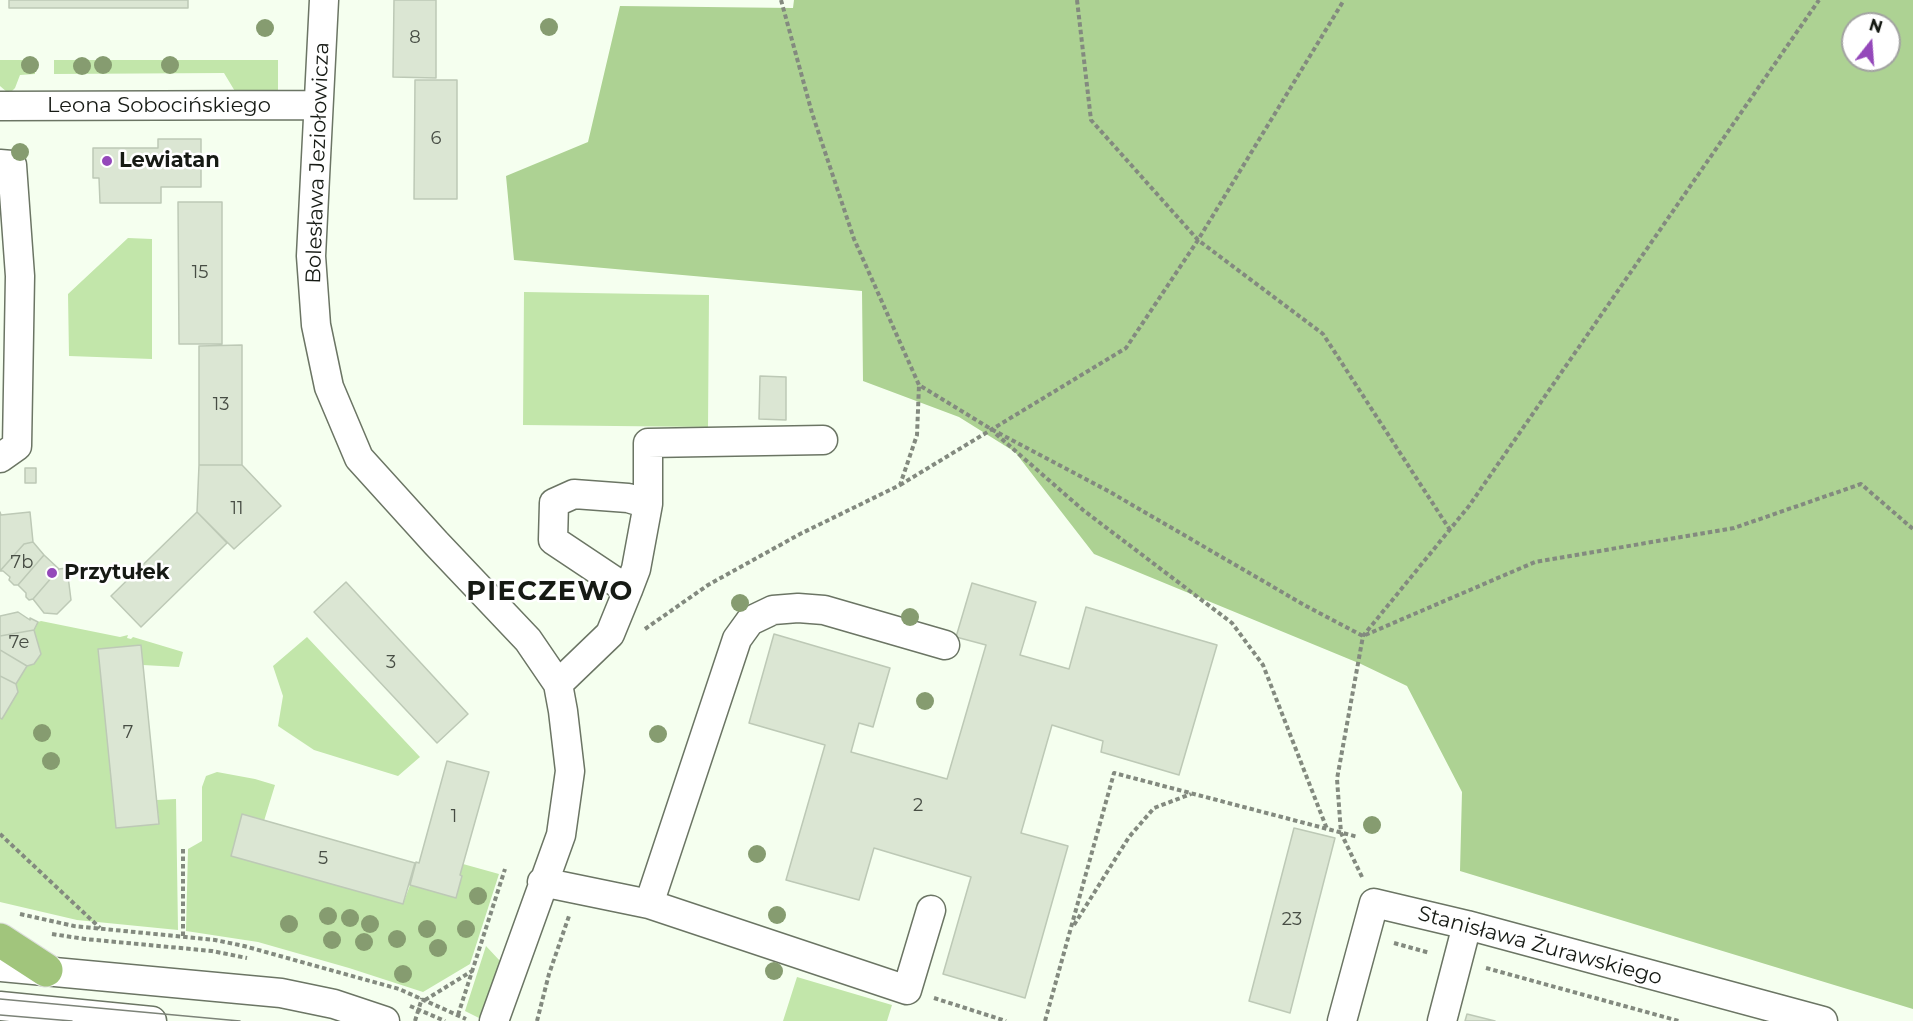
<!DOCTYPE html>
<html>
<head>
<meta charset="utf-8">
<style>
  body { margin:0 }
  #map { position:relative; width:1913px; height:1021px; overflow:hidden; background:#f5ffef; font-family:Montserrat,sans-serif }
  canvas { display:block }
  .north { position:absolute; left:1841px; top:12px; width:60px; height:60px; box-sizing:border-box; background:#fff; border:2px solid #a2a3a1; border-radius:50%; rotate:17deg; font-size:16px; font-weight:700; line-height:24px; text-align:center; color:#161a14 }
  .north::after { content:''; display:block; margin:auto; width:21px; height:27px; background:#9448ba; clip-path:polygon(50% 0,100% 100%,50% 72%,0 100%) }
</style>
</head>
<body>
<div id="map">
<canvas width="1913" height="1021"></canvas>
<div class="north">N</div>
</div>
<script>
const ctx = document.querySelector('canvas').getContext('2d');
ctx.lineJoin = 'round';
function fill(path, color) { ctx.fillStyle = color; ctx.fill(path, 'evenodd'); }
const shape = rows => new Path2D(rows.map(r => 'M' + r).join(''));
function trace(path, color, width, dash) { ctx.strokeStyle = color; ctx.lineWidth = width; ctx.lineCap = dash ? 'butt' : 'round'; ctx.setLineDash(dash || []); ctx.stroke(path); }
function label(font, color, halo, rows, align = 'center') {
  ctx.font = font + ' Montserrat,sans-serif'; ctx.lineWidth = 5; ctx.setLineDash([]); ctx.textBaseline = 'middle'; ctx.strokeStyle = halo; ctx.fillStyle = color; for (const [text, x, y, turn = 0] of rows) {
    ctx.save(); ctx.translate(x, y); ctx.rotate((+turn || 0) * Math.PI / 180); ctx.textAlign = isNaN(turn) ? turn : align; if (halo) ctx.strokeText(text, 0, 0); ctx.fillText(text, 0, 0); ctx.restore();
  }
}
fill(shape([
  [0,60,35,60,35,74,20,75,15,88,11,92,7,92,0,86],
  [54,60,278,60,278,93,236,93,224,73,54,74],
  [128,238,152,239,152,359,69,356,68,294],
  [524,292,709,295,708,427,523,425],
  [41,621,120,637,128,635,127,638,131,639,133,637,183,652,179,667,143,665,141,646,99,650,116,828,159,824,157,800,176,799,178,930,77,920,0,902,0,718,2,719,18,692,16,684,27,666,41,654,34,630,38,622],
  [307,637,420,757,398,776,314,750,278,726,283,696,273,666],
  [217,772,255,779,275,785,264,821,242,815,231,856,403,904,410,885,456,898,462,876,460,875,463,864,499,874,470,964,423,992,349,968,258,942,186,931,188,849,202,841,202,787,206,776],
  [486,946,500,961,481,1019,465,1011],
  [797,977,892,1005,887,1021,783,1021]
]), '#c2e6aa');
fill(shape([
  [794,0,1913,0,1913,1009,1460,871,1462,792,1407,686,1361,664,1094,554,1015,452,959,417,863,381,862,291,514,260,506,176,588,142,620,6,793,8],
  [1853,24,1889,24,1889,60,1853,60]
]), '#add293');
const building = shape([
  [9,0,188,0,188,8,9,8,9,0],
  [394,0,436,0,436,78,393,77,394,0],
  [415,80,457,80,457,199,414,199,415,80],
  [158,139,201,139,201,187,161,187,161,203,100,203,99,178,93,178,93,148,158,148,158,139],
  [178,202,222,202,222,344,179,344,178,202],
  [242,345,242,465,199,465,199,346,242,345],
  [760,376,786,377,786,420,759,419,760,376],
  [199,465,242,465,281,506,234,549,197,512,199,465],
  [25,468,36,468,36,483,25,483,25,468],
  [0,512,1,515,30,512,33,542,24,544,0,571,0,512],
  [197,512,227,543,141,627,111,596,197,512],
  [33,542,44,555,18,585,14,585,9,580,10,577,3,571,0,571,24,544,33,542],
  [44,555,59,569,33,599,29,600,26,597,26,593,18,585,44,555],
  [67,568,71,600,57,614,44,613,33,599,59,569,67,568],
  [346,582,468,714,437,743,314,612,346,582],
  [972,583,1036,602,1020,655,1069,669,1086,607,1217,645,1179,775,1101,752,1103,741,1052,725,1021,833,1068,846,1025,998,943,974,971,877,874,848,859,900,786,880,825,745,749,723,774,634,890,668,873,727,859,723,851,752,947,779,986,645,956,637,972,583],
  [18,612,30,620,30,618,38,622,34,630,0,636,0,616,18,612],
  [34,630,41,654,34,664,27,666,0,650,0,636,34,630],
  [141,645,159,824,116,828,98,649,141,645],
  [0,650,27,666,16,684,0,676,0,650],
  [0,676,16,684,18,692,2,719,0,718,0,676],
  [447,761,489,772,460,875,462,876,456,898,410,885,416,862,419,863,447,761],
  [242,814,415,863,403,904,231,856,242,814],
  [1294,828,1335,838,1290,1013,1249,1001,1294,828],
  [1467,1014,1495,1021,1465,1021,1467,1014]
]);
fill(building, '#dbe6d3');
trace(building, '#bdc9b6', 1.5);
const minor = shape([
  [324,0,311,256,316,325,329,387,359,458,436,543,528,640,558,684,563,711,570,771,561,835,494,1021],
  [0,106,318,105],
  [0,164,12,165,20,276,17,446,0,458],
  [648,504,648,443,823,440],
  [558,684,610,634,628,590,636,569,648,504,628,498,574,494,554,503,553,540,628,590],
  [542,882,649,904,907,990,931,910],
  [649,904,737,639,750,621,773,610,798,608,824,610,945,645],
  [0,967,281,993,334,1004,385,1021],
  [0,1006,152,1021],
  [1342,1021,1374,903,1467,925,1823,1021],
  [1442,1021,1467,925]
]);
const major = shape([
  [0,940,46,970]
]);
trace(minor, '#6b7564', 31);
trace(major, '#dedfde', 35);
trace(shape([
  [781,0,812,113,854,239,919,385,991,429,1110,492,1306,606,1363,636,1535,562,1734,528,1861,484,1913,529],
  [1077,0,1091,120,1198,240,1323,334,1450,530],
  [996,434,1083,510,1232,623,1263,665,1327,829],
  [900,485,1126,348,1198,240,1344,0],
  [645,629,708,585,800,534,900,485,917,435,919,385],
  [0,834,100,928],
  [183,849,183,937],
  [1362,877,1341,833,1337,779,1363,636,1469,506,1819,0],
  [20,914,74,926,215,940,244,946,399,989,466,1019],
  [1074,925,1129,837,1154,808,1191,794],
  [52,934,85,939,212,951,247,958],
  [1394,943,1430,953],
  [1486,968,1679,1021],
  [934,998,1006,1021],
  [425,1000,472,971],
  [410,1006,445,1021],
  [458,1015,505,869],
  [415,1021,422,998],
  [537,1021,549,974,569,916],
  [1045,1021,1114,773,1358,837]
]), '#838a7f', 4, [4.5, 3]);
trace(minor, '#fff', 28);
trace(major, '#a1c57c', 33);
trace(shape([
  [0,999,240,1021],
  [0,1015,72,1021]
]), '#7c8378', 1.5);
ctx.fillStyle = '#869c70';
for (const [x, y] of [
  [549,27],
  [265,28],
  [30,65],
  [103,65],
  [170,65],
  [82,66],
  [20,152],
  [740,603],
  [910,617],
  [925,701],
  [42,733],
  [658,734],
  [51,761],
  [1372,825],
  [757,854],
  [478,896],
  [777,915],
  [328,916],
  [350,918],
  [289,924],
  [370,924],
  [427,929],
  [466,929],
  [397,939],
  [332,940],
  [364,942],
  [438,948],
  [774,971],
  [403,974]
]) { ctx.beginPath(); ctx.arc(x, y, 9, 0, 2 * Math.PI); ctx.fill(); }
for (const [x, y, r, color] of [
  [107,161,6,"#9448ba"],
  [52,573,6,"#9448ba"]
]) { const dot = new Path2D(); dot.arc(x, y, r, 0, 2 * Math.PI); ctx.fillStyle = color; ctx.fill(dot); trace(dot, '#fff', 2); }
label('18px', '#474d44', null, [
  ["8",415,38],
  ["6",436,139],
  ["15",200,273],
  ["13",221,405],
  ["11",237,509],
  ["7b",22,563],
  ["7e",19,643],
  ["3",391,663],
  ["7",128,733],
  ["2",918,806],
  ["1",454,817],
  ["5",323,859],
  ["23",1292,920]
]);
label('21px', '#161a14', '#fff', [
  ["Leona Sobocińskiego",159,106],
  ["Bolesława Jeziołowicza",318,163,-88],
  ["Stanisława Żurawskiego",1540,946,15]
]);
label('bold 21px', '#161a14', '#fff', [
  ["Lewiatan",119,161],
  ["Przytułek",64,573]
], 'left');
ctx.letterSpacing = '1.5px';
label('bold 27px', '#161a14', '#fff', [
  ["PIECZEWO",550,592]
]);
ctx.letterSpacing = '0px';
</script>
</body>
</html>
